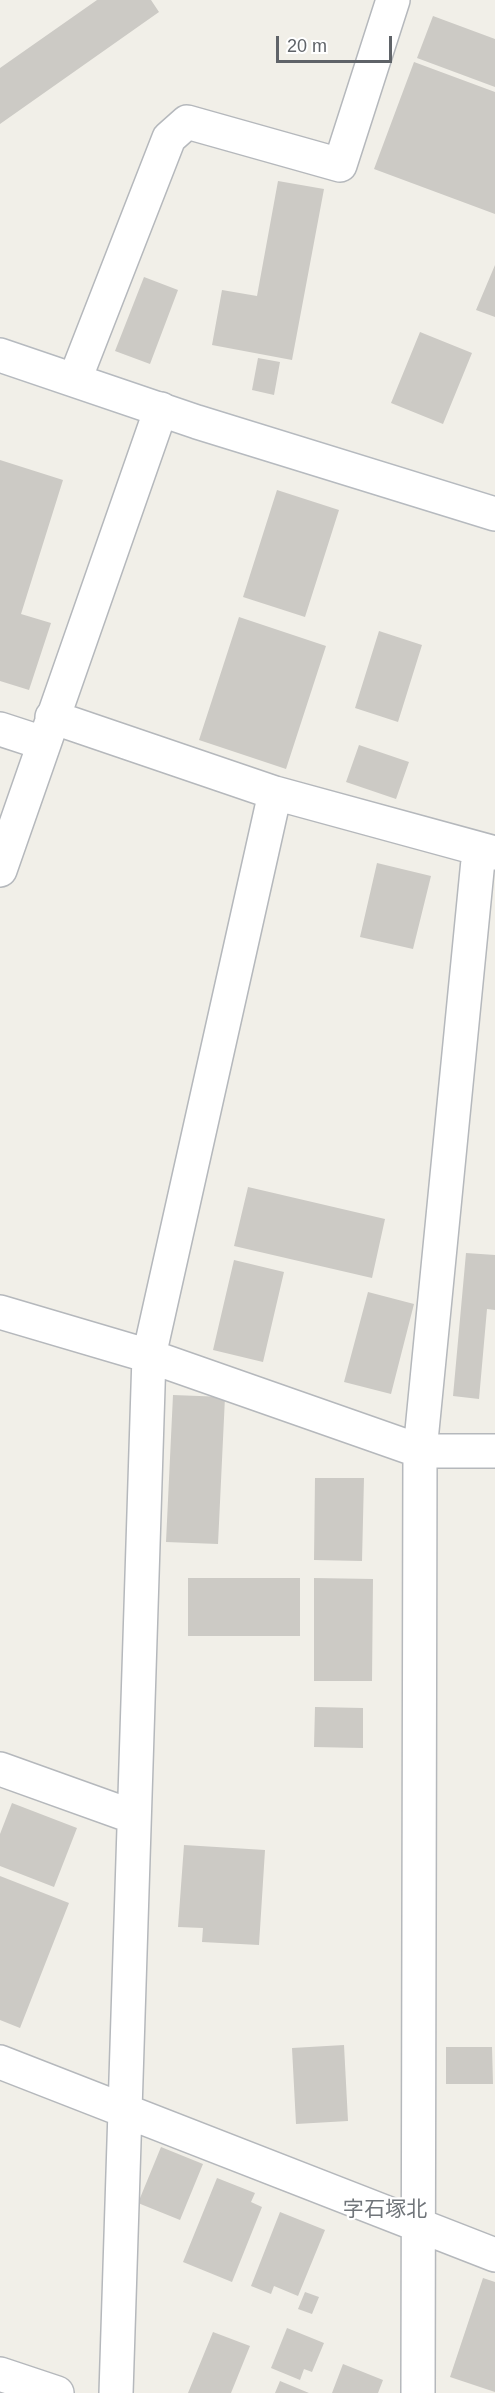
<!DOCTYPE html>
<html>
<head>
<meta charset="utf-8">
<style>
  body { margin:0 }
  #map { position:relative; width:495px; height:2393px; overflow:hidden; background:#f1efe8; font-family:Arial,sans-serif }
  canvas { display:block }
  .scale { position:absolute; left:276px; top:36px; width:116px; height:27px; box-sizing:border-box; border:3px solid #5f6368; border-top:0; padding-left:8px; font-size:18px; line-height:21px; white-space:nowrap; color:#5f6368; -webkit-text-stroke:4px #fff; paint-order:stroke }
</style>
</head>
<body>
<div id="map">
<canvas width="495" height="2393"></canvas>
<div class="scale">20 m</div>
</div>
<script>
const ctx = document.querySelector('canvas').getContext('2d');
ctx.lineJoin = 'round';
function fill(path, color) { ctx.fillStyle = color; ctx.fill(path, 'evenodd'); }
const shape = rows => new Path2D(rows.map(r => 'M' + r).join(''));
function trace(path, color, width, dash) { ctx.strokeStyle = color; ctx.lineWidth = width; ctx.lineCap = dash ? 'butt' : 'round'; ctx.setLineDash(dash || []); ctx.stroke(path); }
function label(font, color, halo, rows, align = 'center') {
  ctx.font = font + ' Arial,"Noto Sans JP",sans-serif'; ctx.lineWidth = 4.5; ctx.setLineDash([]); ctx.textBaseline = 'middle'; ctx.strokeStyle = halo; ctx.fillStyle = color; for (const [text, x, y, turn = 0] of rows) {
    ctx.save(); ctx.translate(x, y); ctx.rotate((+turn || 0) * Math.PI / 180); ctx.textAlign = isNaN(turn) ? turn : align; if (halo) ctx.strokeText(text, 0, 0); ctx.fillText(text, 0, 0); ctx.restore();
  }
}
fill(shape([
  [97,0,151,0,159,12,0,124,0,68],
  [433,16,495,39,495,87,417,58],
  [414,62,495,92,495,214,374,169],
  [278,181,324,189,292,360,212,345,222,290,257,296],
  [495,265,495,317,476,310],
  [144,277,178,290,150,364,115,351],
  [420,332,472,353,443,424,391,403],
  [258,358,280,362,274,395,252,390],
  [0,460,63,480,21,614,51,623,29,690,0,681],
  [277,490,339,510,305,617,243,597],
  [239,617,326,646,286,769,199,740],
  [379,631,422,645,398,722,355,708],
  [359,745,409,762,396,799,346,782],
  [377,863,431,876,413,949,360,937],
  [248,1187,385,1219,372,1278,234,1246],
  [466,1253,495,1255,495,1310,487,1309,479,1399,453,1396],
  [234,1260,284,1272,263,1362,213,1350],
  [368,1292,414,1304,391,1394,344,1382],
  [173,1395,225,1397,218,1544,166,1542],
  [315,1478,364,1478,362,1561,314,1560],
  [188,1578,300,1578,300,1636,188,1636],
  [314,1578,373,1579,372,1681,314,1681],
  [315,1707,363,1708,363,1748,314,1747],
  [12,1803,77,1828,54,1887,0,1866,0,1834],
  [184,1845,265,1850,259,1945,202,1942,203,1928,178,1927],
  [0,1876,69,1903,20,2028,0,2020],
  [344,2045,348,2121,296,2124,292,2048],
  [446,2047,492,2047,493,2084,446,2084],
  [161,2147,203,2164,180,2220,138,2203],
  [217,2178,255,2193,251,2202,262,2207,232,2282,183,2262],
  [280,2212,325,2230,298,2296,274,2286,271,2294,251,2286],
  [483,2278,495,2282,495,2392,450,2377],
  [305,2292,319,2297,312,2314,298,2309],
  [287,2328,324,2343,312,2372,304,2369,300,2380,271,2368],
  [213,2332,250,2346,231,2393,188,2393],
  [343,2364,383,2380,378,2393,332,2393],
  [280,2381,309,2393,275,2393]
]), '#cccac5');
const street = shape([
  [75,379,169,138,187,122,340,165,393,0],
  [52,717,275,793,495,853],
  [0,729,43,743],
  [0,870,161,409],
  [0,1312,149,1356,420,1451,495,1451],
  [0,1769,134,1817],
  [0,2062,495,2255],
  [0,2374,57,2393],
  [116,2393,149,1356,275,793],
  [418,2393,420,1451,479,850]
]);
const secondary = shape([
  [0,355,197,422,495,514]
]);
trace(street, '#b5b8bc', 36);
trace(secondary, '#b6babf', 36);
trace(street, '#fff', 33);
trace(secondary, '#fff', 33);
label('21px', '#70757a', '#fff', [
  ["字石塚北",385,2210]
]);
</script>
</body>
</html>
